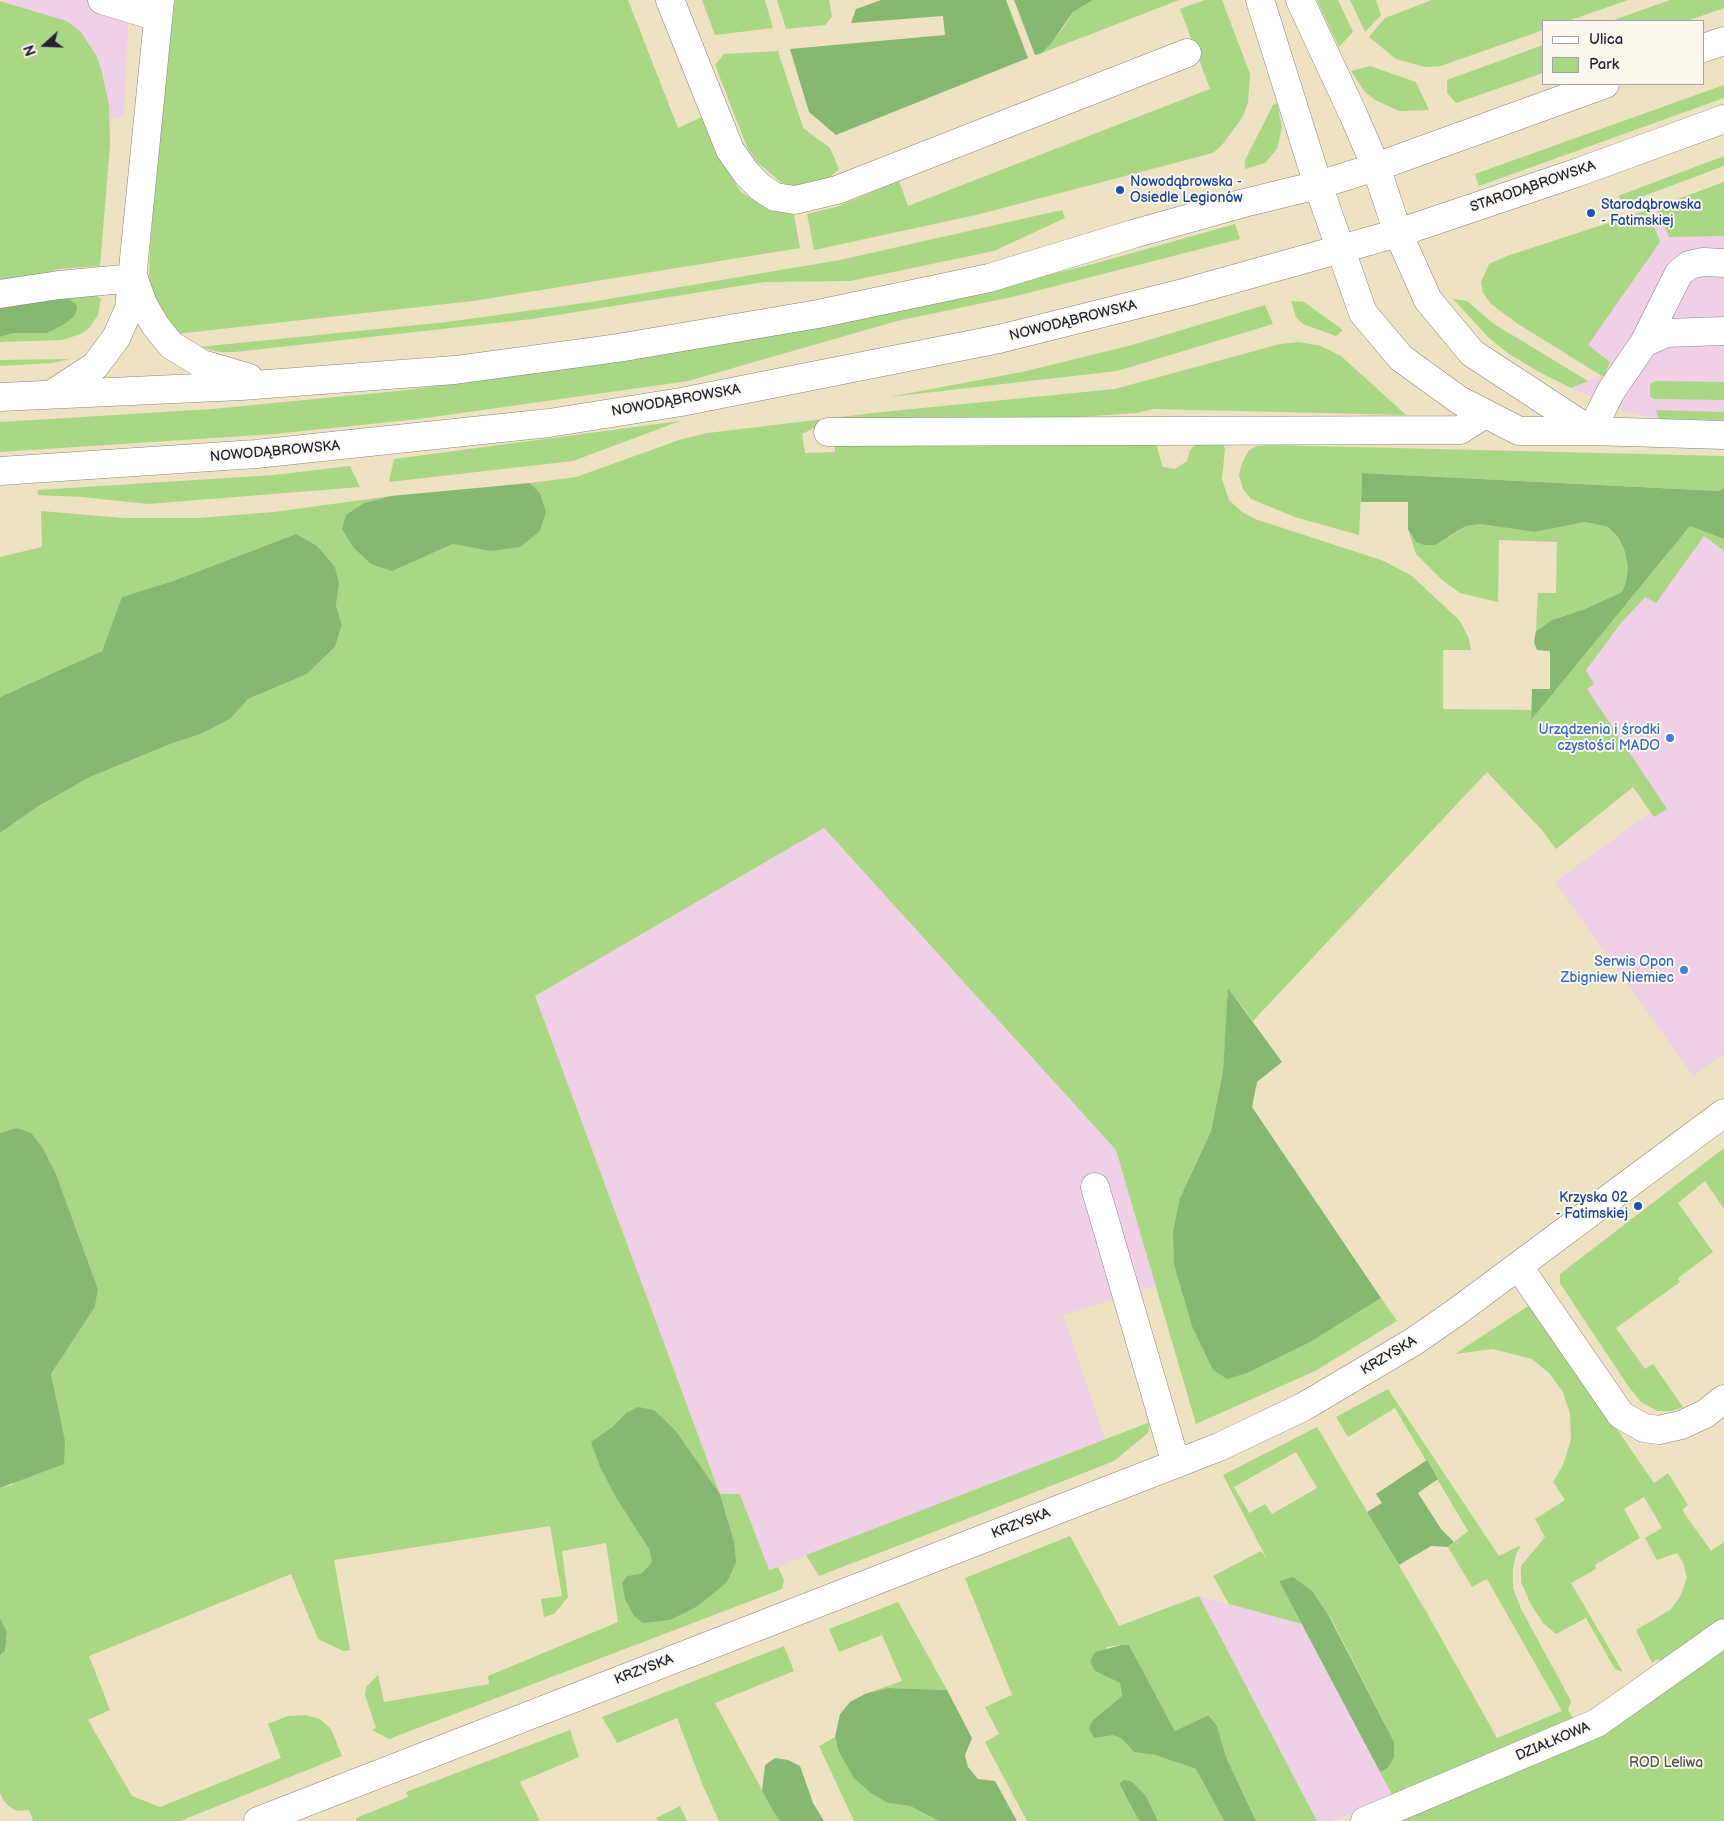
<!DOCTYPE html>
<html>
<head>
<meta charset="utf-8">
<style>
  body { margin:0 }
  #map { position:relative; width:1724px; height:1821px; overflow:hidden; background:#ede2c2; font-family:"Balsamiq Sans",sans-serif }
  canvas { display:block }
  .legend { position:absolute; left:1542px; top:20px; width:162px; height:65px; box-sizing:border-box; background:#fbf7ec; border:1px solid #a4a2a5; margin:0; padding:6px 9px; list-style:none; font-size:15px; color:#22223b }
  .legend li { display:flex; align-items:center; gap:10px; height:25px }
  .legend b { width:25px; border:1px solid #a4a2a5 }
  .north { position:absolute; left:20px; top:20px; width:50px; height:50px; -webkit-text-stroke:4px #fbf7ec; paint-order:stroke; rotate:250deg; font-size:14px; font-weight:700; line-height:20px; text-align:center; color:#22223b }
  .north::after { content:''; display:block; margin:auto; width:18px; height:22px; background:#22223b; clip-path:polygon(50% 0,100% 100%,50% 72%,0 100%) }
</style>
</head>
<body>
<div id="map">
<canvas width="1724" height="1821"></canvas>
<ul class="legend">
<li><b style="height:6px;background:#fff"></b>Ulica</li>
<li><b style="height:14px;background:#aad784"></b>Park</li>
</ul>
<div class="north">N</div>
</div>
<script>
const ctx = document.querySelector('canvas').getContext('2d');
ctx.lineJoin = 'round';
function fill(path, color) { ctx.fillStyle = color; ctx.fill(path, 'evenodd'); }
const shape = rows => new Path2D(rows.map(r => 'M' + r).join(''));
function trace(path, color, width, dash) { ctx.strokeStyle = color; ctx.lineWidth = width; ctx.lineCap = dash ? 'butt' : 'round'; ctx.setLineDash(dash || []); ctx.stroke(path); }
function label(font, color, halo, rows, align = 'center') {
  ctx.font = font + ' "Balsamiq Sans",sans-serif'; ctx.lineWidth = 4; ctx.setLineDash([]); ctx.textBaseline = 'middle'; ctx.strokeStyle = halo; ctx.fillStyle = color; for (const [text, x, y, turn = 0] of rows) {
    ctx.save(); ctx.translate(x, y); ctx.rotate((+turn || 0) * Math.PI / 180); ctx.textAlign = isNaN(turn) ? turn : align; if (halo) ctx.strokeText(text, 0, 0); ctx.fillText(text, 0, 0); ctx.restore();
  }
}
fill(shape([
  [0,0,129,0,124,117,110,118,101,69,96,55,81,32,67,21],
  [1724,182,1724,420,1659,419,1626,412,1571,388,1605,374,1610,362,1587,345,1660,242,1648,210],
  [1690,526,1724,539,1724,1054,1693,1076,1555,882,1651,812,1562,682],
  [824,828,1116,1150,1156,1286,1063,1315,1105,1439,769,1570,740,1495,720,1494,535,996],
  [1199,1596,1302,1624,1393,1797,1333,1821,1317,1821]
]), '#efd0e6');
fill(shape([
  [175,0,628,0,678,128,702,117,718,157,741,192,766,208,794,215,800,248,473,301,176,334,151,292,149,276,150,247,164,86],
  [702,0,765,0,773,28,715,35],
  [777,0,829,0,832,17,825,25,786,29],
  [1093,0,1179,0,1042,53,1063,28,1073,12],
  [1205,0,1222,0,1250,74,1248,103,1242,118,1222,145,1213,153,976,215,814,250,807,214,836,207,899,181,908,206,1210,89,1180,9],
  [1317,0,1338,0,1353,32,1339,47],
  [1350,0,1376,0,1381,15,1365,32],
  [1432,0,1628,0,1568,21,1543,21,1543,30,1441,66,1425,67,1396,59,1369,37,1385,18],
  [1670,0,1724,0,1724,8,1687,21,1611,21],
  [0,1,67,21,81,32,96,55,101,69,109,105,110,145,100,266,59,269,0,287],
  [1543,45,1543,73,1456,103,1447,93,1447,80],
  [778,51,803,128,830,148,839,169,828,179,794,186,782,183,758,163,747,147,715,65,724,54],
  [1370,66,1416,82,1429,110,1399,111,1375,100,1364,91,1351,71],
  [1724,85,1724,98,1479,186,1475,174],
  [1277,103,1282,127,1277,149,1265,163,1245,169,1245,160,1273,105],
  [1724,156,1724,166,1625,203,1618,196],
  [1724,182,1724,236,1669,237,1656,207],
  [1062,210,1065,218,994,251,850,281,764,282,532,319,235,352,220,352,199,347,447,322,591,302,840,260],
  [1648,210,1660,242,1588,345,1610,362,1605,375,1602,376,1518,324,1491,304,1483,293,1481,282,1489,264,1507,256],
  [1235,224,1240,239,1012,297,897,321,688,381,419,419,274,434,0,452,0,422,212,409,398,391,583,366,948,299,1093,264],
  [95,294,101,299,98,315,89,328,81,334,62,340,0,342,0,337,14,333,47,333,53,297],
  [1453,299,1467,301,1494,324,1588,381,1571,388,1539,372,1509,354,1489,338],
  [1291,301,1304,302,1343,330,1336,336,1303,324,1296,317],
  [1265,305,1273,324,1117,371,889,397,1022,372,1132,345],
  [1299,342,1321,346,1341,356,1406,415,1153,409,1137,413,1062,418,816,427,802,434,805,453,835,452,835,441,1156,444,1163,467,1175,469,1187,461,1190,450,1201,439,1222,440,1225,449,1222,479,1229,500,1242,512,1255,519,1384,561,1412,576,1460,621,1469,639,1471,650,1443,650,1443,709,1531,710,1531,719,1690,526,1724,539,1724,551,1704,536,1656,603,1645,597,1621,623,1586,670,1594,684,1587,689,1667,809,1654,817,1633,787,1556,849,1541,829,1487,772,1253,1021,1229,989,1223,1071,1211,1131,1180,1198,1312,1341,1381,1298,1397,1321,1315,1371,1196,1424,1116,1150,824,828,535,996,720,1494,740,1494,769,1570,778,1567,784,1580,782,1589,389,1739,372,1730,376,1728,365,1695,366,1687,378,1675,384,1702,489,1684,488,1676,618,1622,606,1543,562,1551,568,1597,554,1614,544,1617,541,1599,562,1596,550,1526,334,1560,350,1650,343,1651,318,1639,291,1574,89,1656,110,1710,88,1720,132,1796,160,1807,281,1758,268,1724,288,1716,305,1715,320,1719,331,1729,342,1756,180,1821,33,1821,29,1810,17,1811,10,1807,3,1800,0,1793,0,1655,5,1651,7,1632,0,1618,0,1488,12,1485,57,1404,51,1374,95,1307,98,1289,56,1174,43,1148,16,1128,0,1133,0,833,37,807,90,777,173,743,201,734,230,719,248,699,307,674,335,647,342,625,336,606,339,585,296,534,173,581,123,597,102,651,0,697,0,557,42,547,41,511,123,518,198,518,274,512,391,496,364,503,426,556,453,544,468,545,540,493,530,483,576,477,682,439,708,433,882,412,1115,389,1280,344],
  [626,1413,676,1431,720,1494,734,1541,622,1583,627,1576,642,1573,652,1562,649,1549,616,1498,600,1467,611,1428],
  [70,359,52,363,0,366,0,360],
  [1656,381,1724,382,1724,400,1654,399,1650,397,1650,384],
  [1656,410,1724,412,1724,420,1659,419],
  [680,421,573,461,389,482,394,459],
  [1272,445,1724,456,1724,488,1718,491,1362,473,1359,535,1295,517,1251,499,1243,489,1239,475,1242,463,1249,450,1257,446],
  [350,466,360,487,148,504,82,497,38,495,38,490,274,475],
  [1585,522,1608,527,1618,537,1624,549,1628,567,1626,582,1622,592,1585,609,1552,620,1536,631,1538,593,1556,593,1557,542,1499,540,1498,602,1460,593,1441,579,1416,554,1408,529,1416,542,1450,537,1466,526,1480,524,1535,532],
  [1724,1148,1724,1209,1705,1181,1678,1203,1713,1252,1678,1278,1680,1282,1616,1328,1645,1369,1653,1364,1683,1407,1672,1411,1657,1411,1641,1402,1626,1383,1560,1283,1560,1274],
  [1531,1304,1654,1483,1668,1473,1688,1505,1682,1510,1711,1551,1724,1542,1724,1620,1661,1663,1658,1659,1652,1663,1636,1630,1670,1610,1680,1597,1687,1578,1683,1563,1677,1553,1657,1560,1645,1538,1662,1528,1644,1497,1624,1509,1640,1538,1595,1565,1596,1569,1571,1583,1623,1672,1615,1669,1586,1618,1556,1634,1543,1623,1530,1603,1521,1582,1521,1566,1545,1537,1535,1519,1565,1500,1553,1482,1563,1465,1571,1439,1570,1414,1563,1392,1549,1373,1532,1359,1493,1349,1455,1354],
  [1388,1389,1499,1556,1521,1545,1516,1554,1513,1568,1513,1588,1521,1609,1571,1701,1568,1710,1574,1720,1393,1797,1380,1772,1388,1768,1385,1724,1330,1616,1279,1581,1302,1624,1229,1604,1213,1576,1261,1551,1267,1559,1223,1475,1317,1427,1427,1613,1497,1738,1562,1711,1487,1579,1472,1587,1448,1547,1468,1531,1395,1408,1348,1437,1336,1417],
  [1296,1452,1317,1488,1272,1514,1265,1504,1249,1513,1234,1487],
  [1150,1422,1148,1433,1114,1461,931,1533,819,1576,806,1555],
  [1070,1536,1119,1626,1199,1596,1317,1821,1256,1821,1226,1757,1217,1726,1210,1715,1175,1731,1129,1645,1122,1645,1107,1647,1095,1671,1120,1683,1122,1697,1092,1721,1121,1738,1134,1752,1155,1755,1196,1769,1224,1821,1158,1821,1146,1796,1119,1785,1139,1821,1027,1821,985,1742,999,1734,985,1707,1012,1695,965,1578],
  [898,1602,947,1690,888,1688,865,1694,902,1681,882,1635,839,1652,829,1629],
  [1724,1645,1724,1821,1392,1821],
  [784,1646,794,1671,715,1703,779,1821,719,1821,703,1786,677,1718,617,1743,602,1717],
  [570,1730,579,1757,520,1782,540,1821,356,1821,356,1818,408,1797,406,1792],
  [835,1737,839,1752,888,1803,910,1806,939,1821,854,1821,819,1746],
  [680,1806,687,1821,658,1821,656,1818]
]), '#aad784');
fill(shape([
  [881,0,1006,0,1028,58,836,135,809,112,790,49,945,35,943,16,851,23,856,9],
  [1014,0,1093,0,1073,12,1052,42,1042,53,1035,55],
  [54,297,69,299,76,304,77,308,75,315,66,323,47,333,14,333,0,337,0,302],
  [1362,473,1718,491,1724,488,1724,539,1690,526,1531,720,1532,689,1550,689,1550,651,1537,650,1534,642,1536,631,1552,620,1585,609,1622,592,1626,582,1628,567,1624,549,1618,537,1608,527,1585,522,1535,532,1480,524,1466,526,1435,545,1424,545,1416,542,1408,529,1408,502,1361,502],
  [530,483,540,493,546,512,540,531,520,547,491,551,453,544,392,571,371,564,353,547,342,529,346,515,364,503,391,496],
  [296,534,317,546,335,567,339,585,336,606,342,625,335,647,307,674,248,699,230,719,201,734,173,743,90,777,37,807,0,833,0,697,102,651,122,597,173,581],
  [1228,988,1282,1062,1257,1082,1252,1107,1381,1298,1312,1341,1247,1373,1227,1379,1213,1370,1192,1326,1174,1264,1173,1232,1180,1198,1211,1131,1223,1071],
  [16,1128,31,1133,43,1148,56,1174,98,1289,95,1307,51,1374,65,1441,64,1464,0,1488,0,1133],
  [638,1407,654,1410,676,1431,720,1494,734,1541,736,1562,727,1582,698,1606,670,1620,643,1623,634,1616,625,1599,622,1583,627,1576,642,1573,652,1562,649,1549,616,1498,600,1467,591,1442,611,1428,626,1413],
  [1427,1460,1438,1479,1418,1493,1441,1529,1454,1542,1448,1547,1431,1546,1399,1565,1367,1512,1382,1503,1376,1494],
  [1293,1577,1312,1591,1329,1616,1394,1742,1394,1757,1388,1768,1380,1772,1279,1581],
  [0,1618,7,1632,5,1651,0,1655],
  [1122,1645,1129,1645,1175,1731,1209,1715,1217,1726,1226,1757,1256,1821,1224,1821,1196,1769,1155,1755,1134,1752,1121,1738,1113,1735,1094,1738,1089,1729,1092,1721,1122,1696,1120,1683,1095,1671,1090,1661,1095,1652],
  [888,1688,947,1690,972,1738,965,1755,968,1767,978,1779,995,1781,1017,1821,939,1821,910,1806,888,1803,872,1794,854,1778,839,1752,835,1737,840,1714,850,1702,865,1694],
  [775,1758,788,1760,800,1766,813,1803,824,1821,779,1821,762,1791,765,1765],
  [1124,1780,1131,1781,1146,1796,1158,1821,1139,1821,1119,1784]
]), '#87b872');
const minor = shape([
  [102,0,158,17],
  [670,0,730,150,747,174,760,187,775,197,795,200,837,190,1187,53],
  [1260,0,1318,185,1363,313,1401,358,1459,400,1519,431,1591,431,1724,435],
  [1300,0,1353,114,1376,167,1398,233,1428,300,1472,353,1591,431],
  [1703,48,1724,41],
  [134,279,143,304,155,325,171,345,202,364,249,378],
  [0,294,59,285,134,278],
  [1644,343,1679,273,1689,265,1703,262,1724,263],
  [52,394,95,366,116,338,129,309,160,0],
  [0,397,241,386,455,370,618,348,818,314,989,278,1133,234,1244,203,1318,185,1376,167,1605,84],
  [1591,431,1611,391,1644,343,1666,333,1724,331],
  [828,432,1460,430,1485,414],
  [0,471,256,454,549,423,681,402,999,339,1187,292,1398,233,1576,173,1724,119],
  [1095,1187,1176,1464],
  [1519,1267,1621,1415,1644,1428,1659,1430,1681,1425,1705,1414,1724,1399],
  [258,1821,1219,1447,1303,1407,1413,1342,1455,1313,1724,1113],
  [1365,1821,1597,1723,1724,1633]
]);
trace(minor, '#88827e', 29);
trace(minor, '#fff', 28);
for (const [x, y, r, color] of [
  [1120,190,5,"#1a4fb4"],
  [1591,213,5,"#1a4fb4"],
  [1670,738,5,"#3f7fe0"],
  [1684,970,5,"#3f7fe0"],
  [1638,1206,5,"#1a4fb4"]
]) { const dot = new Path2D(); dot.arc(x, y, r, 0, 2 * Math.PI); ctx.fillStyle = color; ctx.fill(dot); trace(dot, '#fbf7ec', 2); }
label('14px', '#164399', '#fbf7ec', [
  ["Nowodąbrowska -",1130,182],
  ["Osiedle Legionów",1130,198],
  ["Starodąbrowska",1601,205],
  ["- Fatimskiej",1601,221],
  ["Krzyska 02",1628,1198,"right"],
  ["- Fatimskiej",1628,1214,"right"]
], 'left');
label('14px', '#22223b', '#fbf7ec', [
  ["STARODĄBROWSKA",1533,187,-19],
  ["NOWODĄBROWSKA",1073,321,-14],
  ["NOWODĄBROWSKA",676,401,-10],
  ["NOWODĄBROWSKA",275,452,-5],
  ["KRZYSKA",1389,1356,-31],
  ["KRZYSKA",1021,1524,-21],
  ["KRZYSKA",644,1670,-21],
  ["DZIAŁKOWA",1553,1742,-23]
]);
label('14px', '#366cbe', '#fbf7ec', [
  ["Urządzenia i środki",1660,730],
  ["czystości MADO",1660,746],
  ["Serwis Opon",1674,962],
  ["Zbigniew Niemiec",1674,978]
], 'right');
label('14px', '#4b5851', '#fbf7ec', [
  ["ROD Leliwa",1666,1763]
]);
</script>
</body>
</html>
